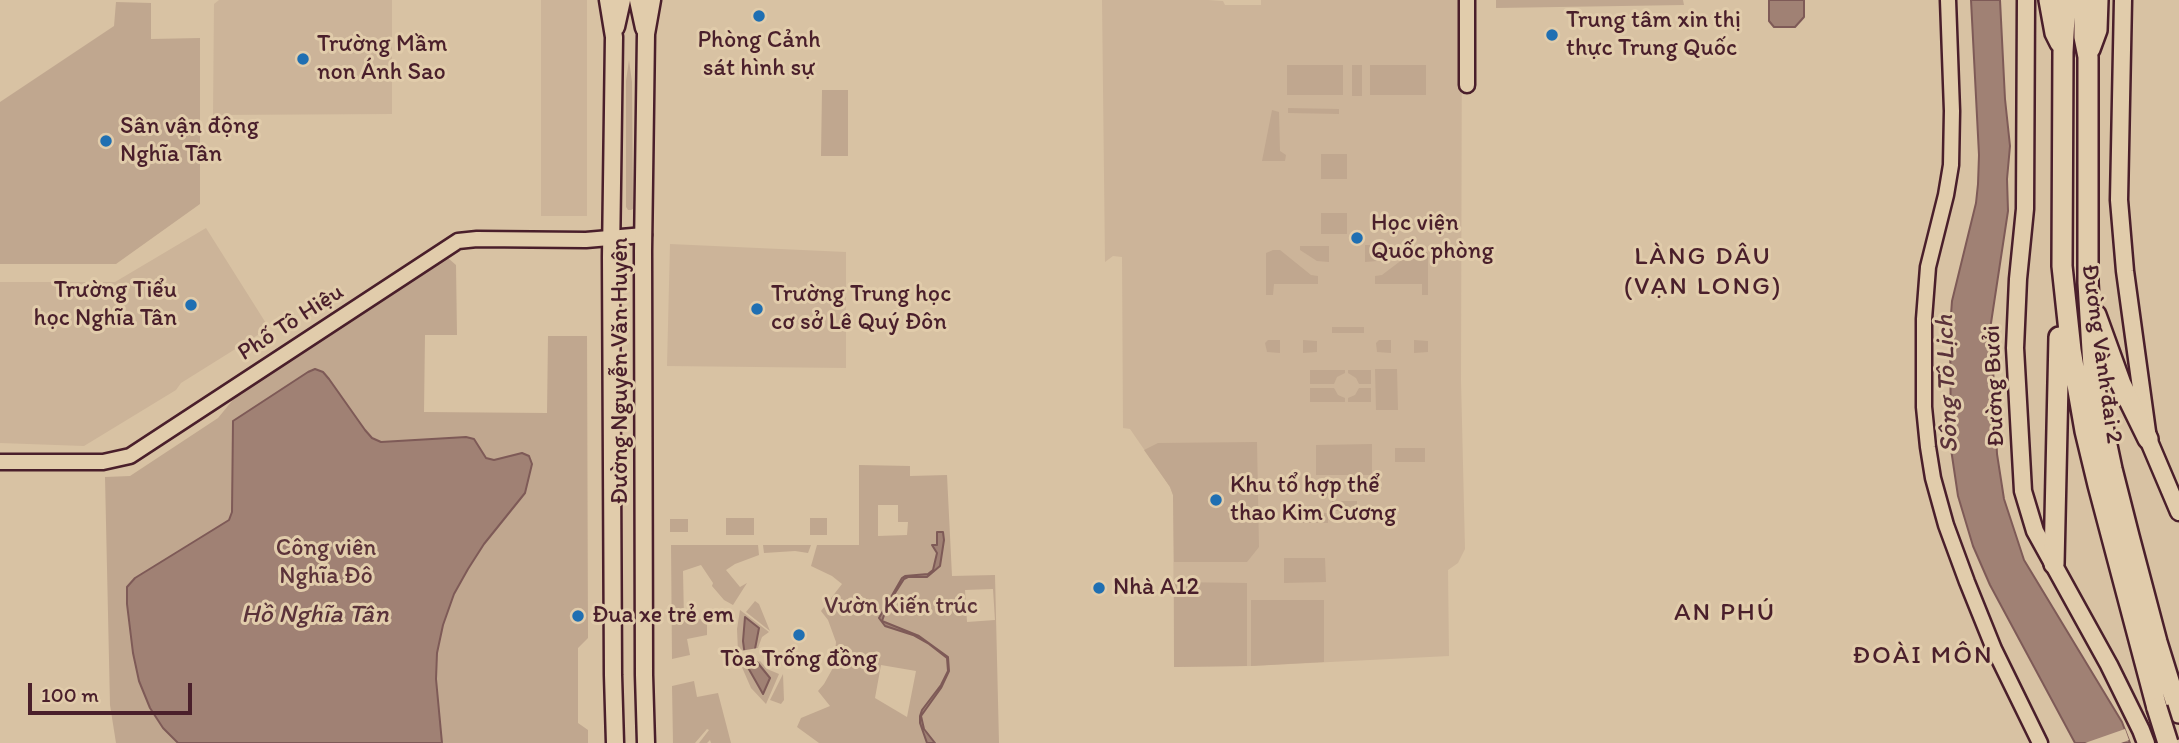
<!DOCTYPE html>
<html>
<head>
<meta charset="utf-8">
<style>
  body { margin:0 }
  #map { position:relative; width:2179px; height:743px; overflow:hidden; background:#d8c2a3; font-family:Itim,sans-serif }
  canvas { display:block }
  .scale { position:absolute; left:28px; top:683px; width:164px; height:32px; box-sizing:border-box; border:4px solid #4a1f2b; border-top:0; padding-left:9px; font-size:21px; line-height:24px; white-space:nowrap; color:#4a1f2b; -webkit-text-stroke:5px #e1ccab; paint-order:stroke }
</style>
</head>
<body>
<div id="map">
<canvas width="2179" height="743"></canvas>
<div class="scale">100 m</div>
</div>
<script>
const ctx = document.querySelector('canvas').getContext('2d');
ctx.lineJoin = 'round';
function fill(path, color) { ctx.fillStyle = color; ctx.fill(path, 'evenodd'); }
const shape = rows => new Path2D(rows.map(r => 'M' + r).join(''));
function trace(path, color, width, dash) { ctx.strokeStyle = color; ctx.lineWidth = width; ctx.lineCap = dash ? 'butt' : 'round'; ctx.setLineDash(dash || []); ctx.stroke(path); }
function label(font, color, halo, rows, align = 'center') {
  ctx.font = font + ' Itim,sans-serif'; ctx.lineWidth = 6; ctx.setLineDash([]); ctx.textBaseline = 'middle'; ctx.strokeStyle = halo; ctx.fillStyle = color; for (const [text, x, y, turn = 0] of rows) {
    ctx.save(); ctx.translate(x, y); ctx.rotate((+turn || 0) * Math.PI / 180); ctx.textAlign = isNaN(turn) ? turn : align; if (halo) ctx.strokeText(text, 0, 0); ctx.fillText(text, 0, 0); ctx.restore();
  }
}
fill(shape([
  [219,0,392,0,392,114,213,115,214,4],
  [541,0,587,0,587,216,541,216],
  [1102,0,1208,0,1223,1,1225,5,1261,5,1261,0,1462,0,1461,380,1465,549,1458,563,1448,570,1449,656,1251,666,1174,667,1173,495,1170,487,1130,429,1123,428,1122,257,1113,256,1105,262],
  [206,228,269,328,181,383,176,390,84,446,0,443,0,282,115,282],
  [670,244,846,252,846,368,667,366]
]), '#ccb499');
fill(shape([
  [1496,0,1683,0,1684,5,1496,8],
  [116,2,151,3,151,39,200,38,200,204,116,264,0,264,0,102,114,26],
  [629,60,632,82,633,209,631,210,628,210,626,207,626,81],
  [1287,65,1343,65,1343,95,1287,95],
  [1352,65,1362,65,1362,96,1352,96],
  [1370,65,1426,65,1426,95,1370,95],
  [822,90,848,90,848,156,821,156],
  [1288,108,1339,109,1339,114,1288,113],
  [1272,110,1279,112,1280,151,1286,155,1285,161,1262,161],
  [1321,154,1347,154,1347,179,1321,179],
  [1321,213,1347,213,1347,234,1321,234],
  [1365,245,1392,245,1394,248,1377,261,1365,262],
  [1300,246,1329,246,1329,262,1317,261,1300,250],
  [1273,250,1280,250,1311,275,1318,276,1318,284,1274,284,1273,295,1266,295,1266,253],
  [1415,250,1425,251,1428,253,1428,295,1422,295,1422,284,1375,284,1375,276,1382,275],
  [448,258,456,265,457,335,425,335,424,412,547,413,548,336,587,336,588,638,578,648,578,723,588,730,588,743,116,743,110,705,105,477,130,476,218,418,241,390],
  [1332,327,1364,327,1364,333,1332,333],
  [1268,340,1280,340,1280,353,1267,352,1265,343],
  [1303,340,1317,341,1317,352,1303,353],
  [1379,340,1391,340,1391,353,1377,352,1376,343],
  [1414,340,1428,341,1428,352,1414,353],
  [1375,369,1397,369,1398,410,1376,410],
  [1310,370,1345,370,1345,373,1337,377,1334,384,1310,384],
  [1348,370,1371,370,1371,384,1359,384,1356,378,1348,373],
  [1310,388,1334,388,1338,395,1345,398,1345,402,1310,402],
  [1359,388,1371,388,1371,402,1348,402,1348,398,1355,395],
  [1257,442,1259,547,1247,562,1174,562,1173,495,1170,487,1144,450,1158,443],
  [1372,444,1372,475,1316,475,1316,445],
  [1395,448,1425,448,1425,462,1395,462],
  [859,465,910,466,910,476,947,475,952,576,995,575,999,743,819,743,797,727,801,718,830,706,818,691,824,684,834,666,836,642,828,620,821,611,842,584,832,576,811,566,817,545,859,545],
  [878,505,898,505,898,522,908,522,907,535,878,536],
  [993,589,995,620,967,622,965,590],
  [881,665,916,671,907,717,875,698],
  [1332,501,1357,501,1357,511,1332,511],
  [1303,512,1328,513,1328,523,1303,523],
  [726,518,754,518,754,535,726,535],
  [810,518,827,518,827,535,810,535],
  [670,519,688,519,688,532,670,532],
  [671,545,758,545,759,555,735,564,726,570,740,587,747,583,733,605,724,600,712,586,713,583,701,565,683,571,684,620,707,619,707,635,687,639,690,655,672,659],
  [763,545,811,545,808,553,795,551,764,553],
  [1284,558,1325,558,1326,582,1284,583],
  [1174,582,1247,583,1247,666,1174,667],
  [1251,600,1324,600,1324,662,1251,666],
  [755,601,759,604,770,631,746,612],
  [740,610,769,632,762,637,758,648,755,649,759,628,745,617,743,651,738,652,737,629],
  [760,661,767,669,779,674,766,704,751,688,741,665,746,664,762,693,770,678,760,668,757,662],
  [783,674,784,700,781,704,770,700],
  [694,681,697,697,718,693,731,743,711,743,710,740,707,743,699,743,709,730,707,729,695,743,673,743,672,686]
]), '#c0a78f');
const water = shape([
  [1769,0,1804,0,1804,17,1795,27,1774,27,1769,21,1769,0],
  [1971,0,2000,0,2005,99,2010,146,2007,179,2008,211,1991,323,1997,454,2004,499,2024,560,2122,722,2130,743,2075,743,1990,585,1973,546,1958,496,1951,449,1950,328,1952,301,1976,203,1978,184,1979,155,1971,0],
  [315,369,323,372,329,379,365,430,372,438,381,442,466,437,474,439,486,458,494,460,522,453,529,456,532,464,525,493,484,544,468,569,454,594,443,625,437,653,436,679,442,743,178,743,163,728,150,708,139,681,133,653,127,604,127,587,135,578,229,520,232,512,233,421,308,372,315,369],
  [937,532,943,532,944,540,940,566,927,577,908,577,904,579,888,604,882,621,919,636,948,657,949,671,941,688,921,716,924,729,935,743,927,743,920,723,920,716,922,710,941,685,948,671,947,658,929,644,913,635,885,626,879,618,902,578,905,576,928,574,933,570,937,553,932,545,937,545,937,532],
  [745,617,759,628,755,649,757,662,770,678,763,694,746,664,743,641,745,617]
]);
fill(water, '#a08174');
trace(water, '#7e5a57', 2);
fill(shape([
  [758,648,760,661,743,664,740,651],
  [2125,729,2129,740,2121,743,2085,743]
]), '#d8c2a3');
const secondary = shape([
  [1467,0,1467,85],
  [1948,0,1952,111,1951,165,1946,195,1928,267,1924,319,1924,407,1928,447,1933,478,1946,525,1967,582,1994,649,2040,743],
  [0,462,103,462,130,456,458,241,477,239,586,240,644,235]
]);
const primary = shape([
  [608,0,614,37,611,257,613,675,615,743],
  [638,0,644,28],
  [2026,0,2025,209,2018,279,2015,348,2023,491,2035,531,2109,665,2141,730,2146,743],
  [2123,0,2119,200,2125,271,2148,439,2179,512],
  [616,27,622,0],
  [646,743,644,675,643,251,646,34,652,0]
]);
const highway = shape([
  [2049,0,2055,33,2060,43],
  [2066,0,2063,52,2062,266,2071,350,2085,431,2098,485,2157,708],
  [2084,0,2084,37,2088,57,2088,283,2094,384,2112,469,2129,536,2157,642,2179,713],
  [2090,49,2097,30,2098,0],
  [2096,315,2121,384,2148,439],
  [2054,564,2059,337]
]);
trace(secondary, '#4a1f2b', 19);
trace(primary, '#4a1f2b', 21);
trace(highway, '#4a1f2b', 24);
trace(secondary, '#e1ccab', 14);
trace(primary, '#e1ccab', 16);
trace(highway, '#e1ccab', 19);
const highwayBridge = shape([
  [2157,708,2168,743]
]);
trace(highwayBridge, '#4a1f2b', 24, []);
trace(highwayBridge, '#e1ccab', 19);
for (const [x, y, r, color] of [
  [759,16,7,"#1f6fb2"],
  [1552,35,7,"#1f6fb2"],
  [303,59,7,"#1f6fb2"],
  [106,141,7,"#1f6fb2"],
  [1357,238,7,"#1f6fb2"],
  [191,305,7,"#1f6fb2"],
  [757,309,7,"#1f6fb2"],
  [1216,500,7,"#1f6fb2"],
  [1099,588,7,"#1f6fb2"],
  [578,616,7,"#1f6fb2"],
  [799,635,7,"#1f6fb2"]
]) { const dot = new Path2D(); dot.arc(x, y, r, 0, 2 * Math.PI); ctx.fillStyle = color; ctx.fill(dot); trace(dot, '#e1ccab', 2.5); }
label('24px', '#4a1f2b', '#e1ccab', [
  ["Trung tâm xin thị",1566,21],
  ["thực Trung Quốc",1566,49],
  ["Phòng Cảnh",759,41,"center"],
  ["sát hình sự",759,69,"center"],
  ["Trường Mầm",317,45],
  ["non Ánh Sao",317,73],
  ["Sân vận động",120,127],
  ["Nghĩa Tân",120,155],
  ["Học viện",1371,224],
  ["Quốc phòng",1371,252],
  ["Trường Tiểu",177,291,"right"],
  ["học Nghĩa Tân",177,319,"right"],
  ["Trường Trung học",771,295],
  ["cơ sở Lê Quý Đôn",771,323],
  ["Khu tổ hợp thể",1230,486],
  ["thao Kim Cương",1230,514],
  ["Nhà A12",1113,588],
  ["Đua xe trẻ em",592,616],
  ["Tòa Trống đồng",799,660,"center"]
], 'left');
label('24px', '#4a1f2b', '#e1ccab', [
  ["Phố Tô Hiệu",291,323,-33],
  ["Đường Vành đai 2",2101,354,82],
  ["Đường Nguyễn Văn Huyên",621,371,-90],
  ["Đường Bưởi",1995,386,-92]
]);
label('24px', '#5c333a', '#e1ccab', [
  ["Công viên",326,549],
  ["Nghĩa Đô",326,577],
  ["Vườn Kiến trúc",901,607]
]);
ctx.letterSpacing = '2px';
label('26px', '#4a1f2b', '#e1ccab', [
  ["LÀNG DÂU",1703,257],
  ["(VẠN LONG)",1703,287],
  ["AN PHÚ",1725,613],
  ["ĐOÀI MÔN",1923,656]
]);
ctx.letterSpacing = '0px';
label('italic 26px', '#5b333a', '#e1ccab', [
  ["Sông Tô Lịch",1948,384,-92],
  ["Hồ Nghĩa Tân",315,615]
]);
</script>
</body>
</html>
